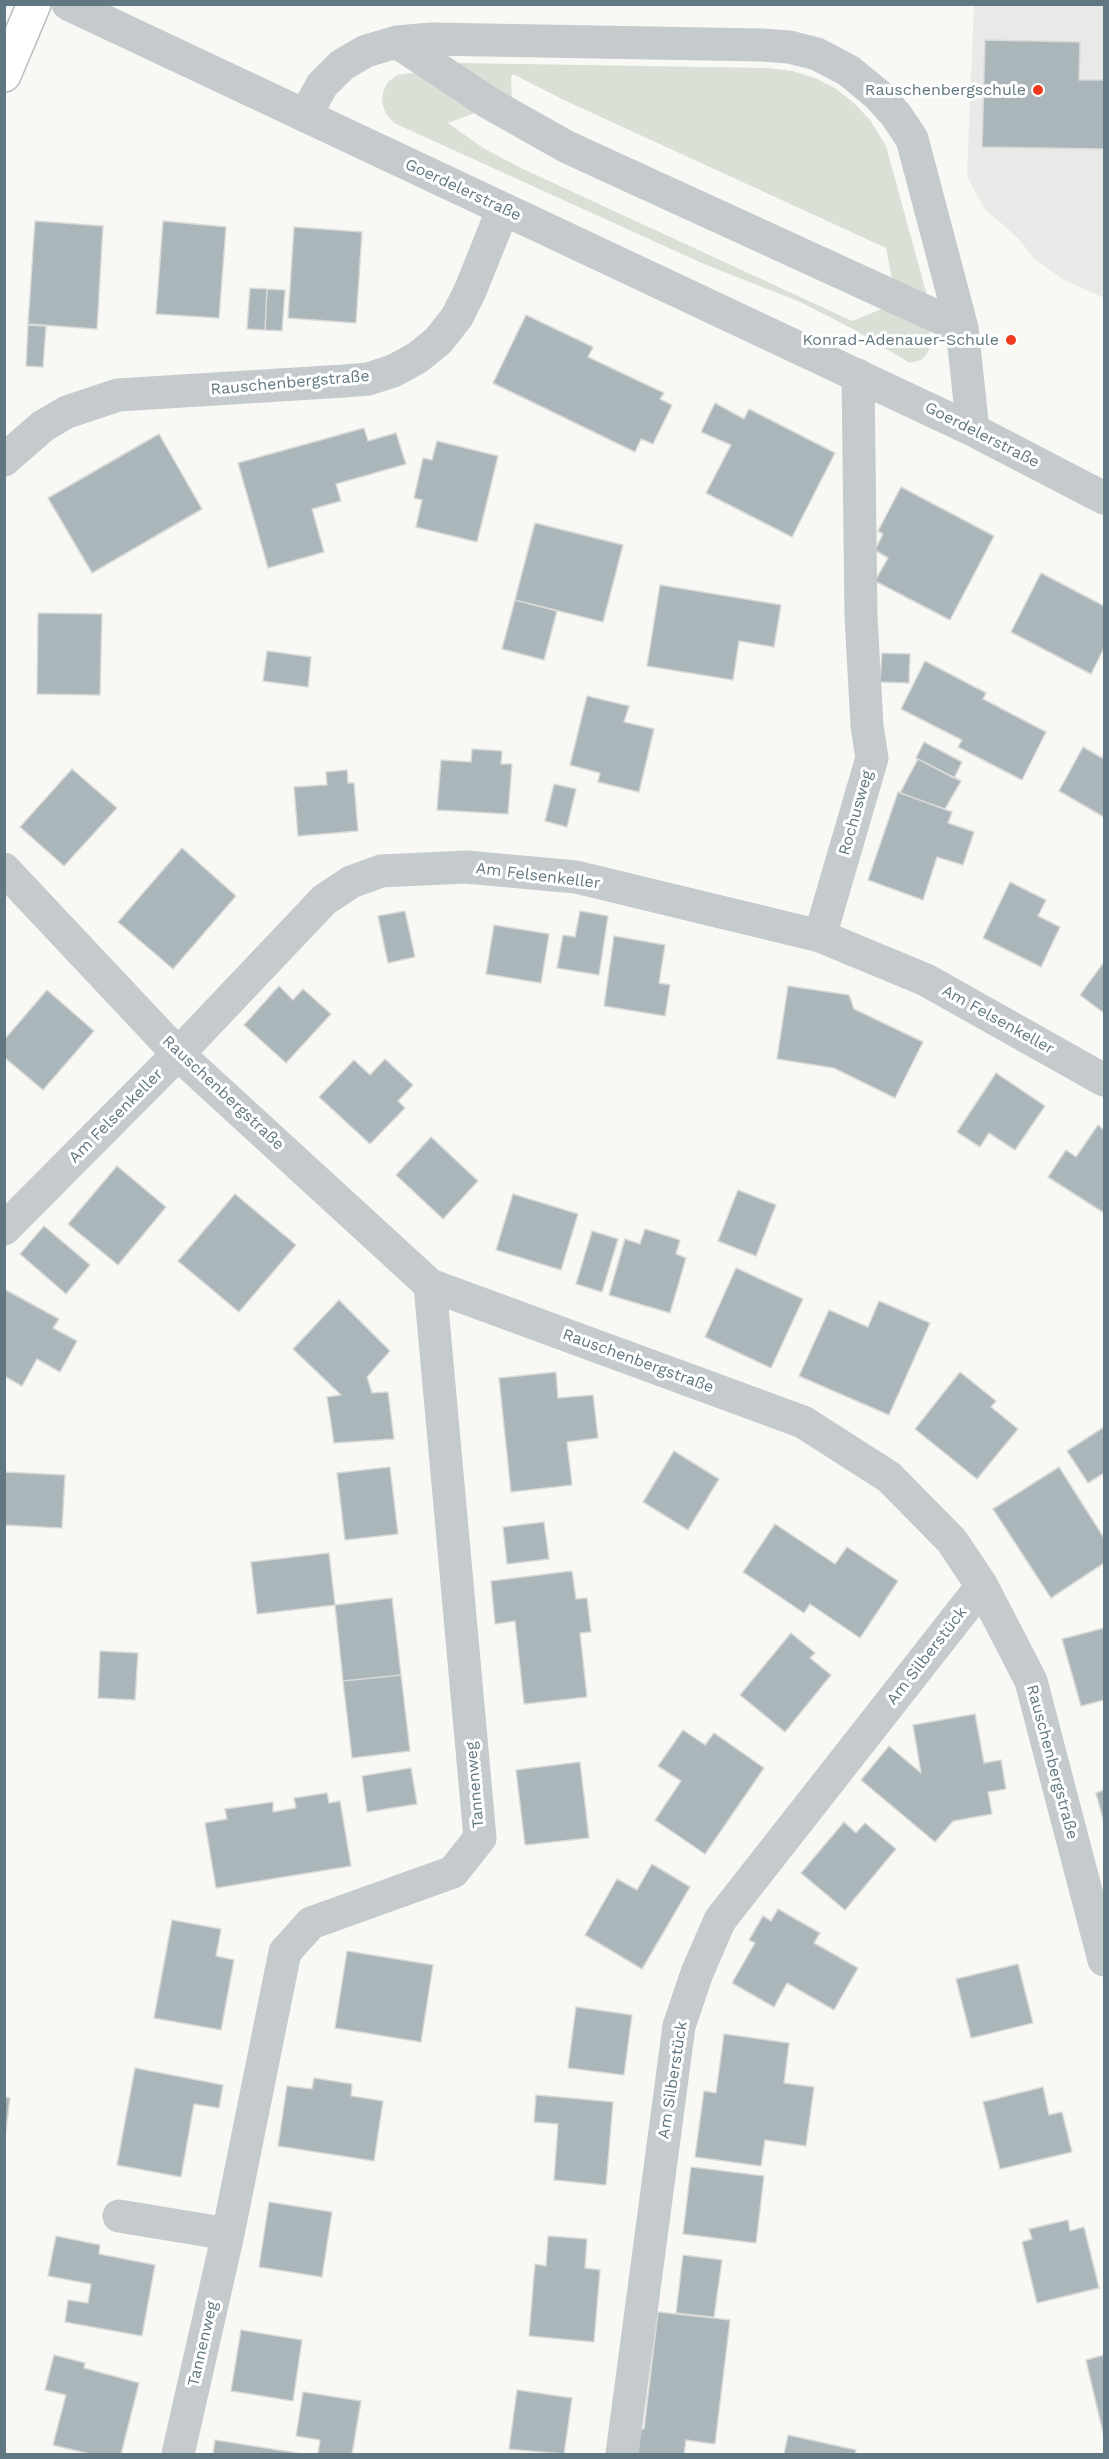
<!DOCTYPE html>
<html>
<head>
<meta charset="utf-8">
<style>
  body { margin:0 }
  #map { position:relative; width:1109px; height:2459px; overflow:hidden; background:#f8f8f5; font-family:"Work Sans",sans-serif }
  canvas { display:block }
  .frame { position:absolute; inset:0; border:6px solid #617782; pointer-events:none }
</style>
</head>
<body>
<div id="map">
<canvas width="1109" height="2459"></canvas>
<div class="frame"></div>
</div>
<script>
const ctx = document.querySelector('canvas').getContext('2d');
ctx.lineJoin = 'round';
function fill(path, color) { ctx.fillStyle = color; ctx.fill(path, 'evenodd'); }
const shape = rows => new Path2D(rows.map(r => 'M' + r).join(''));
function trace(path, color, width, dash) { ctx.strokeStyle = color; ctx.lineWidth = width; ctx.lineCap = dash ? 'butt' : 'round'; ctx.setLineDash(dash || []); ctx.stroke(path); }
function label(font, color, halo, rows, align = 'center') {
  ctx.font = font + ' "Work Sans",sans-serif'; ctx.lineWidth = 6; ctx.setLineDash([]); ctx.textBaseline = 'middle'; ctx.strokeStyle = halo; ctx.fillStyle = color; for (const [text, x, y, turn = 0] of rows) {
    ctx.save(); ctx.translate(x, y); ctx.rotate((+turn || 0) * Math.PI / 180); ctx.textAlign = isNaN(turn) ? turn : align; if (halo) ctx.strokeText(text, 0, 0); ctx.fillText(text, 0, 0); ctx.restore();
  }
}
fill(shape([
  [974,5,1104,5,1104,298,1064,280,1034,259,1019,239,984,208,967,176]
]), '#e9e9e8');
fill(shape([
  [460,63,766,68,793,71,815,78,835,88,854,103,870,120,886,146,926,292,925,295,893,284,886,248,564,100,513,74,511,77,512,103,456,66],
  [412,73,421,75,475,113,448,123,483,148,521,168,852,321,889,306,929,329,931,344,927,354,921,360,910,363,851,328,800,302,704,264,394,123,386,114,382,103,383,92,388,82,397,75]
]), '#dae0d5');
const building = shape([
  [985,40,1080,42,1079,80,1104,80,1104,149,982,147,985,40],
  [35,221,103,226,97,329,28,324,35,221],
  [163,221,226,227,219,318,156,314,163,221],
  [294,227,362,232,356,323,288,318,294,227],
  [250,288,267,289,265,330,247,329,250,288],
  [267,289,285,290,282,331,265,330,267,289],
  [526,315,593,347,588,357,664,393,660,399,672,405,653,444,641,439,635,452,493,383,526,315],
  [28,325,46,326,43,367,26,366,28,325],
  [715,403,744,419,749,409,835,453,792,537,706,493,731,445,701,432,715,403],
  [364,428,368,441,396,433,406,464,336,484,341,501,312,509,324,552,268,568,238,463,364,428],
  [159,434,202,509,92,573,48,498,159,434],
  [437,441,498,456,477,542,416,527,422,500,414,498,423,458,432,460,437,441],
  [901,487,994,536,950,620,875,581,888,558,875,550,883,534,878,531,901,487],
  [535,523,623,545,603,622,515,600,535,523],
  [1041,573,1104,606,1104,648,1091,674,1011,632,1041,573],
  [660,585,781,605,774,647,739,641,733,680,647,666,660,585],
  [515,600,557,611,544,660,502,649,515,600],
  [38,613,102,614,100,695,37,694,38,613],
  [267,651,311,657,308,687,263,681,267,651],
  [882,653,910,654,909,683,880,682,882,653],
  [925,661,986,693,983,699,1046,732,1022,780,958,747,962,740,901,709,925,661],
  [587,696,629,706,624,722,654,729,639,792,598,782,600,773,570,765,587,696],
  [924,742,962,762,954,778,916,758,924,742],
  [1083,747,1102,758,1104,753,1104,817,1059,791,1083,747],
  [472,749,502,751,501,764,512,764,508,814,437,810,441,760,471,762,472,749],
  [918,759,961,781,945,809,900,793,918,759],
  [72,769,117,808,64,866,20,827,72,769],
  [347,770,348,783,354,783,358,831,298,836,294,787,327,785,326,772,347,770],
  [554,784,576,789,567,827,545,821,554,784],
  [898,792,952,812,948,823,974,832,963,865,937,857,923,900,868,880,898,792],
  [182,848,236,896,173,969,118,922,182,848],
  [1010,882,1046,900,1038,916,1060,927,1041,967,983,938,1010,882],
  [405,911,415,957,388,963,378,916,405,911],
  [580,911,608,916,599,975,557,968,563,935,575,937,580,911],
  [494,925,549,934,541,983,486,974,494,925],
  [614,936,665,945,659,983,670,985,665,1016,604,1006,614,936],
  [1104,962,1104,1013,1080,995,1104,962],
  [279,986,293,1000,303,989,331,1014,286,1063,244,1025,279,986],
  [788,986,849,995,854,1009,923,1042,895,1098,834,1068,777,1059,788,986],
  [47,990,94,1031,43,1090,4,1057,4,1040,47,990],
  [385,1059,413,1085,398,1101,405,1108,370,1144,319,1097,354,1060,370,1075,385,1059],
  [996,1073,1045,1106,1015,1150,989,1133,980,1147,957,1132,996,1073],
  [1098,1125,1104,1130,1104,1213,1048,1177,1066,1150,1076,1157,1098,1125],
  [431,1137,478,1181,443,1219,396,1175,431,1137],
  [117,1166,166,1207,118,1265,68,1224,117,1166],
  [738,1190,776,1205,756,1256,718,1241,738,1190],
  [235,1194,296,1245,239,1312,178,1261,235,1194],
  [513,1194,578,1214,561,1270,496,1250,513,1194],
  [44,1226,90,1265,66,1294,20,1254,44,1226],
  [645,1229,680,1240,676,1254,686,1258,670,1313,609,1295,625,1239,640,1244,645,1229],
  [592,1231,618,1239,602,1292,576,1284,592,1231],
  [736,1268,803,1299,771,1368,705,1337,736,1268],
  [4,1289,59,1319,53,1328,77,1341,60,1372,37,1359,22,1386,4,1376,4,1289],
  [339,1300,390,1351,367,1377,372,1393,388,1392,394,1439,334,1443,327,1397,341,1395,293,1349,339,1300],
  [879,1301,930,1323,889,1415,799,1376,829,1310,868,1327,879,1301],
  [556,1372,558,1398,593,1395,598,1438,567,1442,572,1485,511,1492,499,1378,556,1372],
  [960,1372,996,1401,991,1407,1018,1429,977,1479,915,1429,960,1372],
  [1104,1427,1104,1473,1088,1483,1067,1451,1104,1427],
  [674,1451,719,1479,688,1530,643,1502,674,1451],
  [390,1467,398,1534,345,1540,337,1473,390,1467],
  [1059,1467,1104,1538,1104,1563,1051,1598,993,1509,1059,1467],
  [4,1472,65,1475,62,1528,4,1525,4,1472],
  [544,1522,549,1559,507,1564,503,1527,544,1522],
  [775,1524,835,1564,847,1547,898,1581,860,1638,810,1604,804,1613,743,1572,775,1524],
  [329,1553,335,1605,257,1614,251,1562,329,1553],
  [572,1571,576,1599,587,1598,591,1632,580,1633,587,1697,524,1704,515,1621,495,1624,491,1581,572,1571],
  [392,1598,401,1675,343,1681,335,1605,392,1598],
  [1104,1628,1104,1700,1081,1706,1062,1639,1104,1628],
  [791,1633,815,1653,810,1658,831,1675,785,1732,740,1695,791,1633],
  [100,1651,138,1653,135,1700,98,1698,100,1651],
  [401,1675,410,1751,352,1758,343,1681,401,1675],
  [975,1714,984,1763,1001,1760,1006,1789,988,1792,992,1814,953,1821,935,1842,861,1780,889,1746,921,1773,913,1725,975,1714],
  [683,1730,705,1745,714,1733,764,1768,705,1854,655,1820,681,1781,658,1766,683,1730],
  [580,1762,589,1838,525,1845,516,1770,580,1762],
  [411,1768,417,1804,367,1812,362,1776,411,1768],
  [1104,1790,1104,1823,1096,1793,1104,1790],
  [327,1793,329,1803,340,1801,351,1866,216,1888,205,1823,227,1819,225,1809,273,1802,273,1812,296,1808,294,1798,327,1793],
  [844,1822,856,1833,865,1823,896,1849,845,1910,801,1873,844,1822],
  [652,1864,690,1887,642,1969,585,1935,617,1879,637,1890,652,1864],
  [778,1909,820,1933,814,1943,858,1968,834,2010,787,1983,774,2007,732,1983,755,1943,749,1940,763,1916,771,1921,778,1909],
  [172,1920,221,1929,216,1956,234,1960,221,2030,154,2018,172,1920],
  [347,1951,433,1965,421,2042,335,2028,347,1951],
  [1018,1964,1033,2023,971,2038,956,1979,1018,1964],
  [576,2007,632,2015,624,2075,568,2068,576,2007],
  [724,2034,789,2043,784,2083,814,2087,806,2146,765,2140,761,2166,695,2157,704,2091,716,2093,724,2034],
  [135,2068,223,2085,219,2108,194,2104,181,2177,117,2165,135,2068],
  [314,2078,352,2084,351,2096,383,2101,374,2161,278,2146,287,2086,312,2089,314,2078],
  [1043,2087,1049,2115,1062,2112,1072,2152,1000,2169,983,2102,1043,2087],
  [536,2095,613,2102,606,2185,554,2180,558,2124,534,2122,536,2095],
  [4,2097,10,2098,5,2137,4,2137,4,2097],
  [691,2167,764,2176,756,2243,683,2234,691,2167],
  [269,2202,332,2212,322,2277,259,2267,269,2202],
  [1068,2220,1070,2231,1084,2227,1099,2288,1037,2303,1022,2242,1032,2239,1029,2229,1068,2220],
  [56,2236,100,2245,99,2254,155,2265,142,2336,65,2322,68,2300,88,2303,91,2284,48,2276,56,2236],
  [548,2236,587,2239,585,2268,600,2270,594,2342,529,2336,535,2264,546,2266,548,2236],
  [683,2255,722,2260,714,2317,676,2313,683,2255],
  [658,2312,730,2320,715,2444,686,2440,684,2454,636,2454,639,2429,644,2429,658,2312],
  [241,2330,302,2340,293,2401,231,2391,241,2330],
  [54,2355,85,2363,84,2368,139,2383,121,2454,90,2454,53,2445,66,2395,45,2390,54,2355],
  [1104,2355,1104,2437,1086,2360,1104,2355],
  [517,2390,572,2398,564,2454,509,2449,517,2390],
  [303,2392,361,2401,352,2454,318,2454,320,2440,296,2436,303,2392],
  [788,2435,856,2450,855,2454,784,2454,788,2435],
  [215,2440,297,2453,297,2454,213,2454,215,2440]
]);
fill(building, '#abb6ba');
trace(building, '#d9d9d7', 1.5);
const major = shape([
  [4,75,34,4]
]);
trace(major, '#b8bdc0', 36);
trace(shape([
  [68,4,973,430,1104,498],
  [397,42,489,103,567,147,962,328],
  [305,116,322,85,342,65,366,51,397,42,431,39,762,45,789,47,817,54,849,71,878,95,896,115,912,139,962,328,973,430],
  [4,460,43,426,67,412,118,395,344,381,368,379,393,371,417,358,438,341,457,317,470,291,503,209],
  [4,869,178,1054,430,1285,803,1422,889,1477,952,1541,982,1586,1031,1681,1104,1960],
  [820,936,872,758,867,726,861,616,858,375],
  [4,1229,178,1054,324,900,351,882,381,871,466,867,576,877,820,936,926,980,1104,1080],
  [119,2216,228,2234],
  [178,2454,228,2234,285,1952,311,1923,453,1872,480,1838,430,1285],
  [622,2454,679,2026,697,1973,720,1920,982,1586]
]), '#c5cacd', 33);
trace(major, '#fff', 33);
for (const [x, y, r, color] of [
  [1038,90,6,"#f0391d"],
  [1011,340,6,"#f0391d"]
]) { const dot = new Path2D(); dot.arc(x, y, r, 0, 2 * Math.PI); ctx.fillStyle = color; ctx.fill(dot); trace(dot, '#fff', 2); }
label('16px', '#617782', '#fff', [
  ["Rauschenbergschule",1026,90],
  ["Konrad-Adenauer-Schule",999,340]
], 'right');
label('16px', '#617782', '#fff', [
  ["Goerdelerstraße",463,190,25],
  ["Rauschenbergstraße",290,383,-5],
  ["Goerdelerstraße",982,435,27],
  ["Rochusweg",856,813,-74],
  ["Am Felsenkeller",538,876,7],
  ["Am Felsenkeller",998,1020,29],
  ["Rauschenbergstraße",223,1093,43],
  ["Am Felsenkeller",116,1116,-45],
  ["Rauschenbergstraße",638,1361,20],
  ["Am Silberstück",927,1656,-52],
  ["Rauschenbergstraße",1052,1762,75],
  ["Tannenweg",475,1785,-95],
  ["Am Silberstück",673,2080,-81],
  ["Tannenweg",203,2344,-77]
]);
</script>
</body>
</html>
